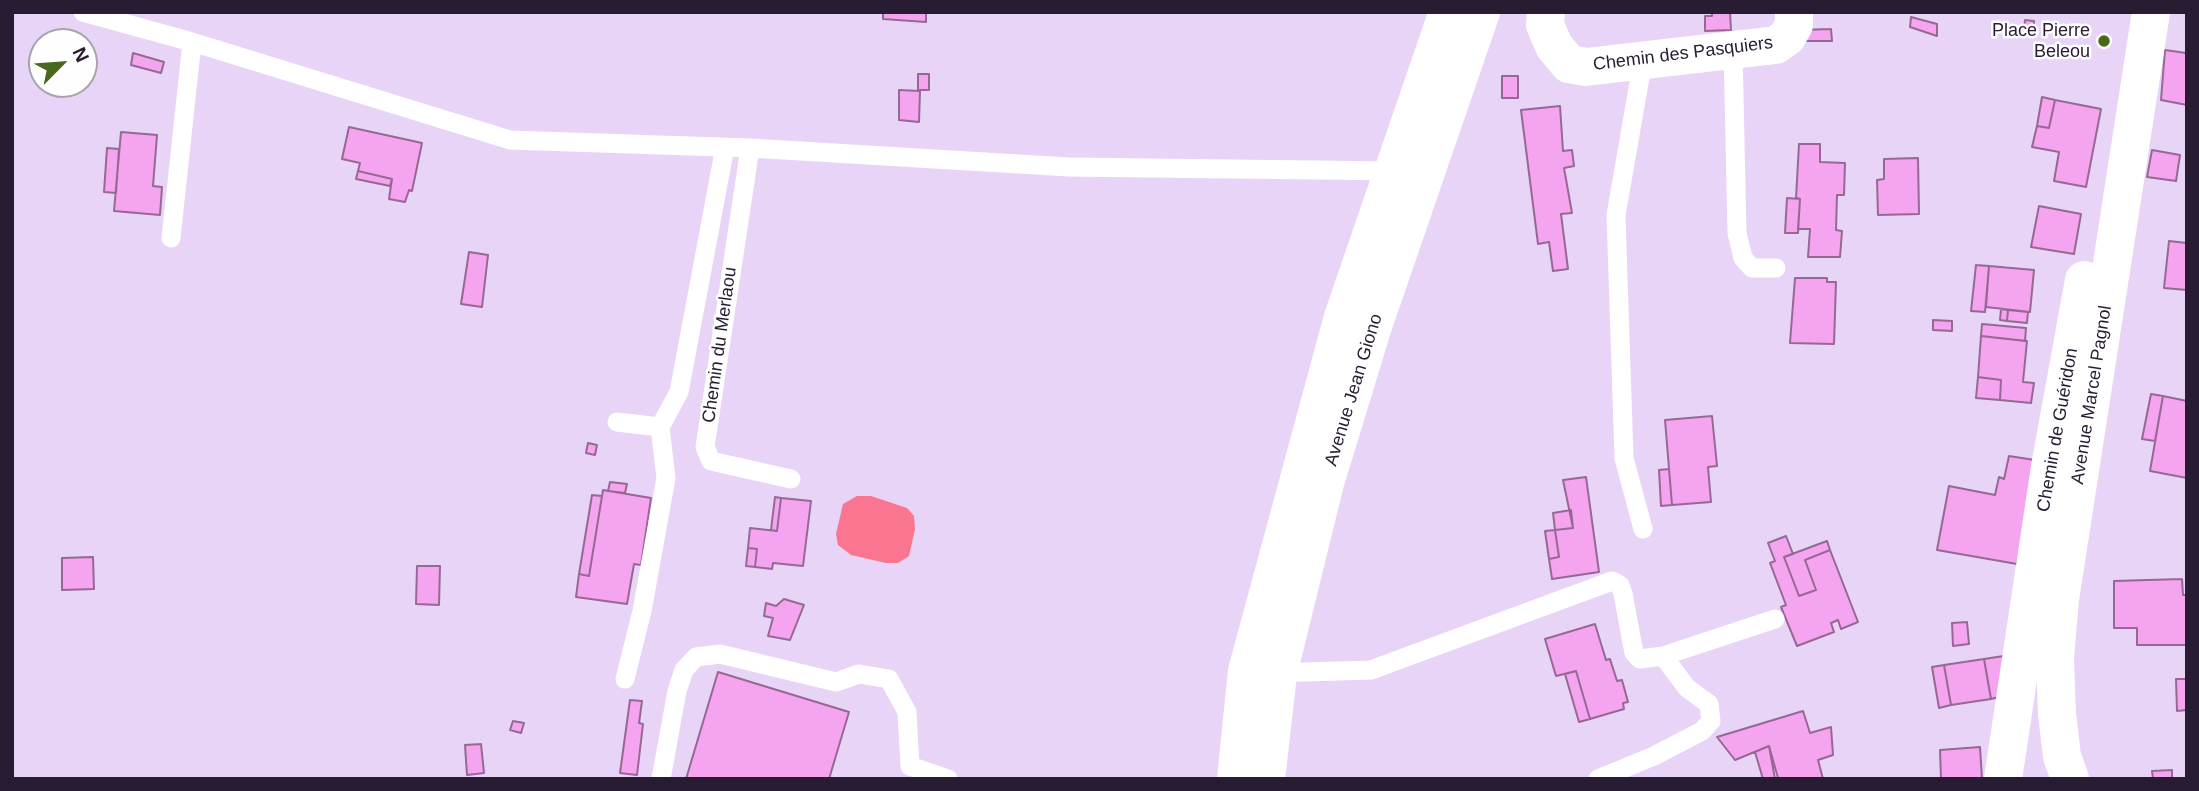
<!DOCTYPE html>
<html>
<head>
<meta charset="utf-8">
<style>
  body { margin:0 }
  #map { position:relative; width:2199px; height:791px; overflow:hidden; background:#e7d4f7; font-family:Arial,sans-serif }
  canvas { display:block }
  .frame { position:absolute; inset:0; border:14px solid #281c32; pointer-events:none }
  .north { position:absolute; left:28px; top:28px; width:70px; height:70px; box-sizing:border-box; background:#fefefe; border:2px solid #a8a4ac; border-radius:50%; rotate:65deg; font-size:19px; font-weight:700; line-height:28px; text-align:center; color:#281c32 }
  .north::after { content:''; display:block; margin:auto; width:24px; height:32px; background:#49681e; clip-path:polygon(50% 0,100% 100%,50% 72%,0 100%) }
</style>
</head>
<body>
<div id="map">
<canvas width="2199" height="791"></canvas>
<div class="frame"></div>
<div class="north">N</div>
</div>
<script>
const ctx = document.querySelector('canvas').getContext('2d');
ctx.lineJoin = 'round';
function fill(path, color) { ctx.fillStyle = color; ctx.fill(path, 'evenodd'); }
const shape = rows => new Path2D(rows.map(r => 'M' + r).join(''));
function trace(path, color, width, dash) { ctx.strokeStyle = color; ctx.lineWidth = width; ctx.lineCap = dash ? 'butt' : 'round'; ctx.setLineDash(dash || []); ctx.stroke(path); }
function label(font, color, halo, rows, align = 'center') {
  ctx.font = font + ' Arial,sans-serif'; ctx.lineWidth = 5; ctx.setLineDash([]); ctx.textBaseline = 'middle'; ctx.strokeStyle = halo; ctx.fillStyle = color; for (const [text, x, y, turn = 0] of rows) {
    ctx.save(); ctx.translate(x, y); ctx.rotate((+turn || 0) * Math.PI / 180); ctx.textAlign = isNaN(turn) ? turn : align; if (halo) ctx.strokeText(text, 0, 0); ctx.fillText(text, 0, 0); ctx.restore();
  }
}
fill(shape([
  [857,496,871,496,907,508,914,516,915,529,909,556,898,563,886,563,851,555,838,545,836,534,843,504]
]), '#fa7590');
const building = shape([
  [883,12,926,12,926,22,883,19,883,12],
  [1712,12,1730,12,1731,30,1705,31,1705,16,1712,16,1712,12],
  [1911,17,1937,24,1937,36,1910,27,1911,17],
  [2025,20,2034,21,2033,36,2023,36,2025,20],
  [1831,29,1832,41,1792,41,1800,30,1831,29],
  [2165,50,2186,53,2187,105,2161,100,2165,50],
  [133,53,164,62,161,73,131,65,133,53],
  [918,74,929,74,929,90,918,90,918,74],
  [1502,76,1518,76,1518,98,1502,98,1502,76],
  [899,90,920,91,919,122,899,120,899,90],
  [2042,97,2055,100,2049,128,2037,126,2042,97],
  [2055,100,2101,109,2086,187,2054,181,2059,152,2032,147,2037,126,2049,128,2055,100],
  [1560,106,1563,151,1572,150,1574,166,1564,168,1572,213,1561,214,1568,269,1553,271,1549,242,1538,244,1521,110,1560,106],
  [349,127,422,143,412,191,409,190,405,202,389,199,392,179,358,171,360,163,342,159,349,127],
  [121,132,157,135,153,186,162,187,160,215,114,211,121,132],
  [1799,144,1820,144,1820,162,1845,163,1844,195,1837,195,1836,230,1842,231,1840,257,1808,257,1810,229,1798,229,1800,199,1796,198,1799,144],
  [107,148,119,149,116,193,104,192,107,148],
  [2152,150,2180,155,2176,181,2147,177,2152,150],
  [1918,158,1919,214,1878,215,1877,180,1884,179,1884,159,1918,158],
  [358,171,392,179,390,186,356,179,358,171],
  [1787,198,1800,199,1798,233,1785,233,1787,198],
  [2039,206,2081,214,2074,254,2031,247,2039,206],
  [2169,241,2187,243,2187,290,2164,288,2169,241],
  [469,252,488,255,482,307,461,304,469,252],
  [1976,265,1989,266,1985,312,1971,311,1976,265],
  [1989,266,2034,270,2030,312,1986,307,1989,266],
  [1795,278,1827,278,1827,282,1836,282,1834,344,1790,343,1795,278],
  [2001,309,2008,310,2007,321,2000,320,2001,309],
  [2008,310,2028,312,2027,323,2007,321,2008,310],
  [1933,320,1952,321,1952,331,1933,330,1933,320],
  [1982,324,2026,328,2025,341,1981,336,1982,324],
  [1981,336,2027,341,2023,382,2034,383,2031,403,2000,400,2001,380,1978,377,1981,336],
  [1978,377,2001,380,2000,400,1976,398,1978,377],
  [2151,394,2163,396,2155,441,2142,439,2151,394],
  [2163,396,2187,401,2187,478,2150,471,2163,396],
  [1712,416,1717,466,1708,467,1711,502,1672,505,1665,420,1712,416],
  [588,443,597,445,595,455,586,453,588,443],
  [2009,456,2041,461,2017,564,1937,550,1949,486,1995,495,1999,477,2004,479,2009,456],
  [1669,469,1672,505,1661,506,1659,470,1669,469],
  [1586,477,1599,572,1552,579,1549,559,1559,557,1555,530,1573,528,1563,480,1586,477],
  [610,482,627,484,625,493,608,491,610,482],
  [603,490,651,498,641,565,634,564,627,604,576,597,579,574,589,576,603,490],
  [592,495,602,496,589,576,579,574,592,495],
  [775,497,781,498,777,531,771,530,775,497],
  [781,498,811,501,803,566,773,563,772,569,755,567,757,549,748,548,750,528,777,531,781,498],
  [1571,510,1573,528,1555,530,1553,513,1571,510],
  [1555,530,1559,557,1549,559,1545,531,1555,530],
  [1786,536,1793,554,1784,557,1799,596,1816,590,1805,560,1830,550,1858,622,1841,629,1838,620,1831,623,1834,632,1797,646,1781,607,1786,605,1770,563,1775,561,1768,543,1786,536],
  [1827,541,1830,550,1805,560,1816,590,1799,596,1784,557,1827,541],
  [748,548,757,549,755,567,746,566,748,548],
  [93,557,94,589,62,590,62,558,93,557],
  [417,566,440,566,439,605,416,604,417,566],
  [2182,579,2183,595,2187,595,2187,645,2137,645,2137,628,2114,628,2114,581,2182,579],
  [784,599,804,605,790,640,768,636,773,618,764,616,766,603,776,606,784,599],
  [1967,622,1969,644,1953,646,1952,623,1967,622],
  [1595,624,1606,660,1610,659,1617,681,1622,680,1628,702,1623,703,1624,709,1590,719,1576,671,1556,676,1545,639,1595,624],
  [2010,655,2003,696,1991,699,1984,659,2010,655],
  [1984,659,1991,699,1951,705,1944,665,1984,659],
  [1944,665,1951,705,1939,708,1932,667,1944,665],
  [1576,671,1590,719,1579,722,1565,674,1576,671],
  [718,672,849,712,829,779,686,779,718,672],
  [2176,679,2187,679,2187,710,2177,711,2176,679],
  [630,700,642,701,639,723,643,724,637,775,620,773,630,700],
  [1803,711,1810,733,1831,727,1833,755,1818,760,1823,779,1775,779,1769,746,1735,760,1717,737,1803,711],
  [513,721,524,723,521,733,510,730,513,721],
  [481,744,484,773,467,775,465,745,481,744],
  [1769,746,1778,778,1763,779,1755,752,1769,746],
  [1980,747,1982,779,1941,779,1940,750,1980,747],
  [2172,770,2172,779,2153,779,2152,771,2172,770]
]);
fill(building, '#f5a5ef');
trace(building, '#976893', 2);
trace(shape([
  [83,12,192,42,510,140,750,148,1069,167,1397,171],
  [1733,50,1737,233,1743,258,1752,268,1776,268],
  [1643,60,1616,215,1624,458,1643,529],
  [750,148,705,447,711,461,791,479],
  [171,238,192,42],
  [617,422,660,427,679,392,725,147],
  [1273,673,1371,670,1612,581,1620,585,1623,594,1634,653,1640,659,1663,656,1775,619],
  [625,679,642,611,666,478,660,427],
  [661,779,677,691,684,670,696,657,720,654,836,682,859,674,889,679,907,712,910,766,948,779],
  [1598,779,1654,756,1702,731,1711,721,1709,704,1687,688,1663,656]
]), '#fff', 19);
trace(shape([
  [1546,12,1545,25,1554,46,1569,64,1586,67,1776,45,1787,37,1794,25,1794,12],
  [2003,779,2050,467,2084,280],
  [2070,779,2062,756,2057,714,2055,658,2060,599,2151,12]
]), '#fff', 38);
trace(shape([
  [1236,779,1247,671,1343,317,1448,12],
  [1266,779,1278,674,1325,483,1373,326,1481,12]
]), '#fff', 38);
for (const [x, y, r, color] of [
  [2104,41,7,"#49681e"]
]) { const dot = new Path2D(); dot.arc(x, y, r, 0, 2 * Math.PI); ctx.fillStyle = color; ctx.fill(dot); trace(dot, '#fefefe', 2.5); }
label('18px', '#281c32', '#fefefe', [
  ["Place Pierre",2090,31],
  ["Beleou",2090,52]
], 'right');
label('18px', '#281c32', '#fefefe', [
  ["Chemin des Pasquiers",1683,54,-7],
  ["Chemin du Merlaou",720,345,-82],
  ["Avenue Jean Giono",1354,390,-73],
  ["Avenue Marcel Pagnol",2092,395,-81],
  ["Chemin de Guéridon",2058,430,-80]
]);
</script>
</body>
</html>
